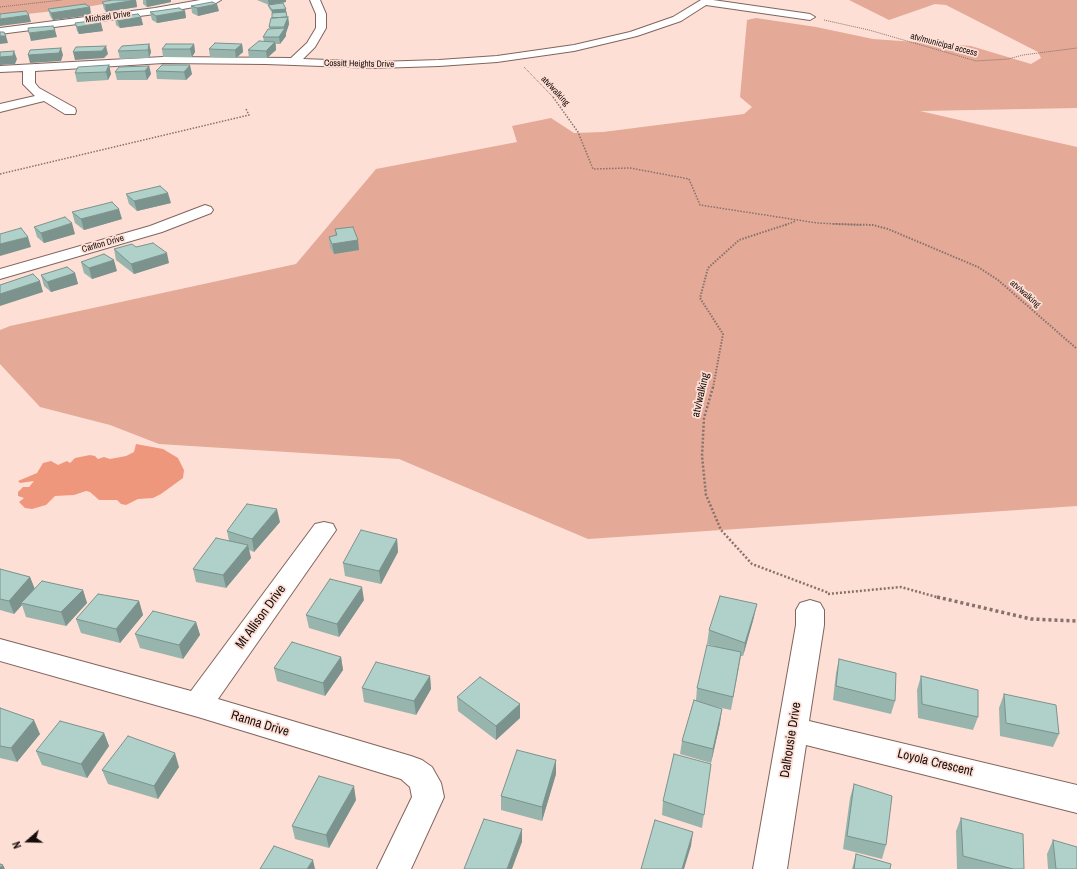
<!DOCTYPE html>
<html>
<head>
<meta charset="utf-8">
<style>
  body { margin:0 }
  #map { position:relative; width:1077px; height:869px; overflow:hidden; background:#fedfd5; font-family:"Archivo Narrow",sans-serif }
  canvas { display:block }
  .north { position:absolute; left:8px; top:821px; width:40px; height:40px; -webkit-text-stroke:3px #fedfd5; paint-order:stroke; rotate:250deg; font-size:11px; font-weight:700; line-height:16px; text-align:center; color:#160c09 }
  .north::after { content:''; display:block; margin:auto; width:14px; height:18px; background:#160c09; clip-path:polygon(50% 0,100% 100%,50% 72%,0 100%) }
</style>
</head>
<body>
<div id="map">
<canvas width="1077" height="869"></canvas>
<div class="north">N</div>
</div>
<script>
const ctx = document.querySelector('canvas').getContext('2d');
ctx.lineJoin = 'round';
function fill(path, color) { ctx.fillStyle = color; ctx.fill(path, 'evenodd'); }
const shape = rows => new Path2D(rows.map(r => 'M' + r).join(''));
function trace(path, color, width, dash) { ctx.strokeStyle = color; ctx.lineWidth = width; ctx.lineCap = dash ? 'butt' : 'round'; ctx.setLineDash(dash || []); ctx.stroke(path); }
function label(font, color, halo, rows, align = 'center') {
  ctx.font = font + ' "Archivo Narrow",sans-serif'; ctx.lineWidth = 3.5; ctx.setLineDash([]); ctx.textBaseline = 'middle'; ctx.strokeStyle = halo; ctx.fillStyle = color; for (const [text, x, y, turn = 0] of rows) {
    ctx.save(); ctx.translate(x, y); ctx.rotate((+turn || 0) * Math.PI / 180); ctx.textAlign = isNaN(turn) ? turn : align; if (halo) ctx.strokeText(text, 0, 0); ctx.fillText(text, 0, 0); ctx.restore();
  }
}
fill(shape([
  [0,0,125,0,81,8,0,17],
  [849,0,1077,0,1077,108,920,111,1077,147,1077,506,588,539,399,459,159,444,110,425,40,407,0,364,0,330,10,326,296,264,376,169,517,142,512,126,551,118,574,133,603,132,744,114,752,107,740,97,747,20,756,18,816,27,873,39,971,46,1031,64,1041,58,1038,52,946,5,935,4,889,20]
]), '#e4a997');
fill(shape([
  [136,444,163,449,178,458,184,470,183,478,161,494,153,498,138,499,126,505,121,504,117,500,99,500,90,492,86,491,74,495,55,496,46,505,32,509,25,508,19,502,24,498,18,496,18,492,23,487,29,487,34,481,20,483,18,481,37,473,43,463,51,461,58,465,67,461,70,463,75,458,90,455,95,456,98,459,104,457,110,459,126,456,134,452]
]), '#ef977c');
const minor = shape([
  [200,0,221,0,216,3,155,14,0,34,0,28,155,8,200,0],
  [310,0,320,0,326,14,326,28,315,47,303,59,377,62,439,60,497,56,574,45,630,32,673,17,701,0,713,0,810,14,815,17,810,20,706,5,681,21,637,36,574,51,497,62,439,66,377,68,266,64,163,63,35,71,35,83,39,88,75,108,76,111,75,114,65,114,44,101,0,112,0,104,35,96,23,84,23,71,0,72,0,66,163,57,291,58,307,43,316,28,316,14,310,0],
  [205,205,211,207,213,210,211,213,162,232,0,279,0,269,150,226,205,205],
  [324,522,333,524,336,530,218,699,411,756,422,760,432,767,441,783,444,797,411,869,377,869,412,797,410,787,401,779,198,717,0,661,0,639,191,691,315,524,324,522],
  [810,600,820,603,824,610,824,625,809,721,1077,785,1077,813,806,745,787,869,753,869,796,625,796,610,800,603,810,600]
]);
trace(minor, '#80655d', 2);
trace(shape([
  [0,7,62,0],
  [824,20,869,30,976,61,1008,59,1023,55,1077,48],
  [524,67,554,98]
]), '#86726c', 1, [1, 1]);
trace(shape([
  [553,97,578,132,593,169,630,168,689,179,700,205,817,223,861,225],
  [0,174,249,115,246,109],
  [785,225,796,221]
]), '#86726c', 1.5, [1.5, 1.5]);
trace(shape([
  [833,224,873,225,888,229,978,267,998,280,1077,349],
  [713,388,723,334,700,298,708,268,739,240,788,224]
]), '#86726c', 2, [1.5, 1.5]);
trace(shape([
  [713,387,704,418,702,456,706,495,721,530,752,564,829,593],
  [828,594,901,587,940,598]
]), '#86726c', 2.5, [2, 2]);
trace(shape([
  [937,597,1031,619,1077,621]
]), '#86726c', 3.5, [3, 3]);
fill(minor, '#fff');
fill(shape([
  [136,0,137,7,106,12,104,9,102,2],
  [143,0,171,0,171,2,147,7,143,4],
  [257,0,286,0,286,2,272,4,286,12,287,17,288,17,289,24,286,33,286,36,280,44,276,44,276,50,267,58,249,58,248,50,264,41,263,37,270,29,269,27,272,18,272,13,269,8,268,5,269,5],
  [191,6,219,11,198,16,192,13],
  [90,7,91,15,53,20,50,16,48,9],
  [185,11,186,18,157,23,152,20,150,12],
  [115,17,141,17,143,25,120,28,116,25],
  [75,23,103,31,79,34,77,31],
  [149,44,151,52,149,58,120,59,118,51],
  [194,44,195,52,192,57,163,57,162,49],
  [242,44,243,52,236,58,210,57,209,49],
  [109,65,111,74,108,80,77,82,75,73],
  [162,65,192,74,186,80,157,79,156,71],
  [149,66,151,74,147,80,117,80,115,72],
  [126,194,171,203,137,211,129,204],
  [72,212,122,219,84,230,75,223],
  [34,227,75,234,44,243,37,237],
  [335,229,359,250,334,254,330,247,329,237,335,235],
  [136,247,169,263,134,274,116,260,114,249],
  [81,262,117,271,92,279,84,273],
  [75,273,78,284,51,292,44,286,41,275],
  [280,522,254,552,249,550,251,558,226,588,196,582,193,569,229,541,227,531],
  [397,539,398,552,381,584,345,576,343,563],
  [0,569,30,577,35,589,83,590,87,603,66,626,26,617,22,605,14,614,0,610],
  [364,600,339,637,309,628,306,615],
  [139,601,143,615,120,643,81,633,76,619],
  [754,617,743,656,741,656,731,710,712,706,720,723,711,763,680,754,682,741,696,700,697,688,714,646,707,644,709,630],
  [196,622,200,635,183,659,140,648,135,634],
  [341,657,343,670,325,696,277,681,274,668],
  [839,659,895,701,891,714,833,700,836,673],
  [430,676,431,689,416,715,364,702,362,688],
  [921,676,978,717,973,730,918,718,917,690],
  [1004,694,1059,734,1053,747,1000,736,999,708],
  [457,697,520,704,520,718,496,740,458,711],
  [0,708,40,734,17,762,0,758],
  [104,733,109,746,87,778,42,765,36,751],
  [711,764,702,828,662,815,663,801],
  [179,767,158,799,108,784,102,770],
  [556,774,542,821,501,810,501,796],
  [854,784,886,845,882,859,843,849,850,798],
  [356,800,329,848,295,839,292,826],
  [961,818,1024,869,957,869,956,831],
  [1053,840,1077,869,1048,869,1047,854],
  [856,854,890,869,852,869]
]), '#97b4ad');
fill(shape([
  [136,0,137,7,106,12,105,5],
  [146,0,171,0,171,2,147,7],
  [268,0,286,0,286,2,269,5],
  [217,4,219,11,198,16,197,8],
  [90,7,91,15,53,20,51,13],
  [286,9,286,12,272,13,272,10],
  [185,11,186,18,157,23,156,16],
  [29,15,31,22,0,26,0,19],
  [141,17,143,25,120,28,118,21],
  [288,17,289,24,286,33,286,36,280,44,279,37,285,29,284,27],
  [101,23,103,31,79,34,77,27],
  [55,30,57,37,31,41,29,33],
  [0,36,6,36,8,43,0,44],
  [275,42,276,50,267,58,266,51],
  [149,44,151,52,149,58,148,50],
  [194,44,195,52,192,57,190,49],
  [242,44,243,52,236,58,235,50],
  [106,46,108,54,104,58,75,60,73,52],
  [61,48,63,55,61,61,30,63,28,55],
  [14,51,17,59,15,64,0,65,0,57],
  [109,65,111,74,108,80,106,72],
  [190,65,192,74,186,80,184,72],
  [149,66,151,74,147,80,145,71],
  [168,193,171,203,137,211,134,201],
  [119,209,122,219,84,230,81,219],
  [72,223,75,234,44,243,41,233],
  [28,237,31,247,0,256,0,244],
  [358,240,359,250,334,254,332,244],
  [167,253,169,263,134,274,131,264],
  [114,260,117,271,92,279,89,268],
  [75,273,78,284,51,292,47,282],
  [40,281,43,292,0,306,0,294],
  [277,509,280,522,254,552,252,539],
  [397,539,398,552,381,584,379,571],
  [248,545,251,558,226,588,223,575],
  [30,577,35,590,21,603,22,605,14,614,9,601],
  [362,587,364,600,339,637,337,624],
  [83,590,87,603,66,626,61,612],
  [139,601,143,615,120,643,116,629],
  [757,604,754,617,743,656,745,643],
  [196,622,200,635,183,659,179,645],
  [341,657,343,670,325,696,323,683],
  [430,676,431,689,416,715,414,701],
  [520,704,520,718,496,740,496,726],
  [722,709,720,723,711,763,713,749],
  [34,720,40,734,17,762,11,748],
  [104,733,109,746,87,778,81,764],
  [175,753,179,767,158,799,154,786],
  [556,760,556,774,542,821,542,807],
  [354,786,356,800,329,848,326,835],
  [522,829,522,842,512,869,507,869],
  [693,832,691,846,684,869,682,869],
  [313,860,315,869,307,869],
  [3,865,5,869,0,869,0,868]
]), '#7b928d');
const building = shape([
  [112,0,136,0,105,5,102,2,112,0],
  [212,2,217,4,197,8,191,6,212,2],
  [283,3,286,9,272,10,268,5,283,3],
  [85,4,90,7,51,13,48,9,85,4],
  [179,8,185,11,156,16,150,12,179,8],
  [26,11,29,15,0,19,0,14,26,11],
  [286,12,287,17,272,18,272,13,286,12],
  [138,14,141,17,118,21,115,17,138,14],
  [288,17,284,27,269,27,271,18,288,17],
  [98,20,101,23,77,27,75,23,98,20],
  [53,26,55,30,29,33,28,28,53,26],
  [285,28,279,37,263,37,268,29,285,28],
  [0,32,4,32,6,36,0,36,0,32],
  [259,41,275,42,266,51,248,50,259,41],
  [215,43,242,44,235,50,209,49,215,43],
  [149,44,148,50,118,51,122,46,149,44],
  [166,44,194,44,190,49,162,49,166,44],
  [106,46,102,51,73,52,76,47,106,46],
  [61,48,59,53,28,55,30,50,61,48],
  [14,51,13,56,0,57,0,52,14,51],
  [109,65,106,72,75,73,78,67,109,65],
  [162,65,190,65,184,72,156,71,162,65],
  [149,66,145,71,115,72,119,67,149,66],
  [160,186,168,193,134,201,126,194,160,186],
  [112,202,119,209,81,219,72,212,112,202],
  [65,217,72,223,41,233,34,227,65,217],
  [353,227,358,240,332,244,329,237,337,235,335,229,353,227],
  [21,228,28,237,0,244,0,234,21,228],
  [153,243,167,253,131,264,114,249,132,244,136,247,153,243],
  [104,254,114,260,89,268,81,262,104,254],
  [67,267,75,273,47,282,41,275,67,267],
  [33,274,40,281,0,294,0,285,33,274],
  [247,504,277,509,252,539,227,531,247,504],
  [361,530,397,539,379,571,343,563,361,530],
  [216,538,248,545,223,575,193,569,216,538],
  [0,569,30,577,9,601,0,599,0,569],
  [330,579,362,587,337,624,306,615,330,579],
  [42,581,83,590,61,612,21,603,42,581],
  [98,594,139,601,116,629,76,619,98,594],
  [720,596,757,604,745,643,709,630,720,596],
  [153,611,196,622,179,645,135,634,153,611],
  [292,642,341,657,323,683,274,668,292,642],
  [707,645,741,652,733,697,697,688,707,645],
  [839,659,896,673,895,701,836,686,839,659],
  [376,662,430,676,414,701,362,688,376,662],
  [921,676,978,690,978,717,922,704,921,676],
  [480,677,520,704,496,726,457,697,480,677],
  [1004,694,1056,705,1059,734,1006,723,1004,694],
  [694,700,722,709,713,749,682,741,694,700],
  [0,708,34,720,11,748,0,746,0,708],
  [60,721,104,733,81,764,36,751,60,721],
  [128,736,175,753,154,786,102,770,128,736],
  [517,750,556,760,542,807,501,796,517,750],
  [674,754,711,764,704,815,663,801,674,754],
  [319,776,354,786,326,835,292,826,319,776],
  [854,784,892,796,886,845,847,836,854,784],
  [961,818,1023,834,1024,869,1013,869,963,856,961,818],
  [484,819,522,829,507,869,464,869,484,819],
  [655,820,693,832,682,869,641,869,655,820],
  [1053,840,1077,847,1077,869,1056,869,1053,840],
  [274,846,313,860,307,869,260,869,274,846],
  [856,854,891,864,890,869,854,869,856,854],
  [0,864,3,865,0,868,0,864]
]);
fill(building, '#b0d1c9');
trace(building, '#7b928d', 1);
label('9px', '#160c09', '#fedfd5', [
  ["Michael Drive",108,17,-8],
  ["atv/municipal access",944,45,15],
  ["Cossitt Heights Drive",359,64,1],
  ["atv/walking",555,91,47],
  ["Carlton Drive",103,244,-16],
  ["atv/walking",1025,294,41]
]);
label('11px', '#160c09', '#fedfd5', [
  ["atv/walking",701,395,-77]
]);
label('13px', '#160c09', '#fedfd5', [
  ["Mt Allison Drive",261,617,-54],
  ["Ranna Drive",260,724,17],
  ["Dalhousie Drive",791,740,-81],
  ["Loyola Crescent",935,763,14]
]);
</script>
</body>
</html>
